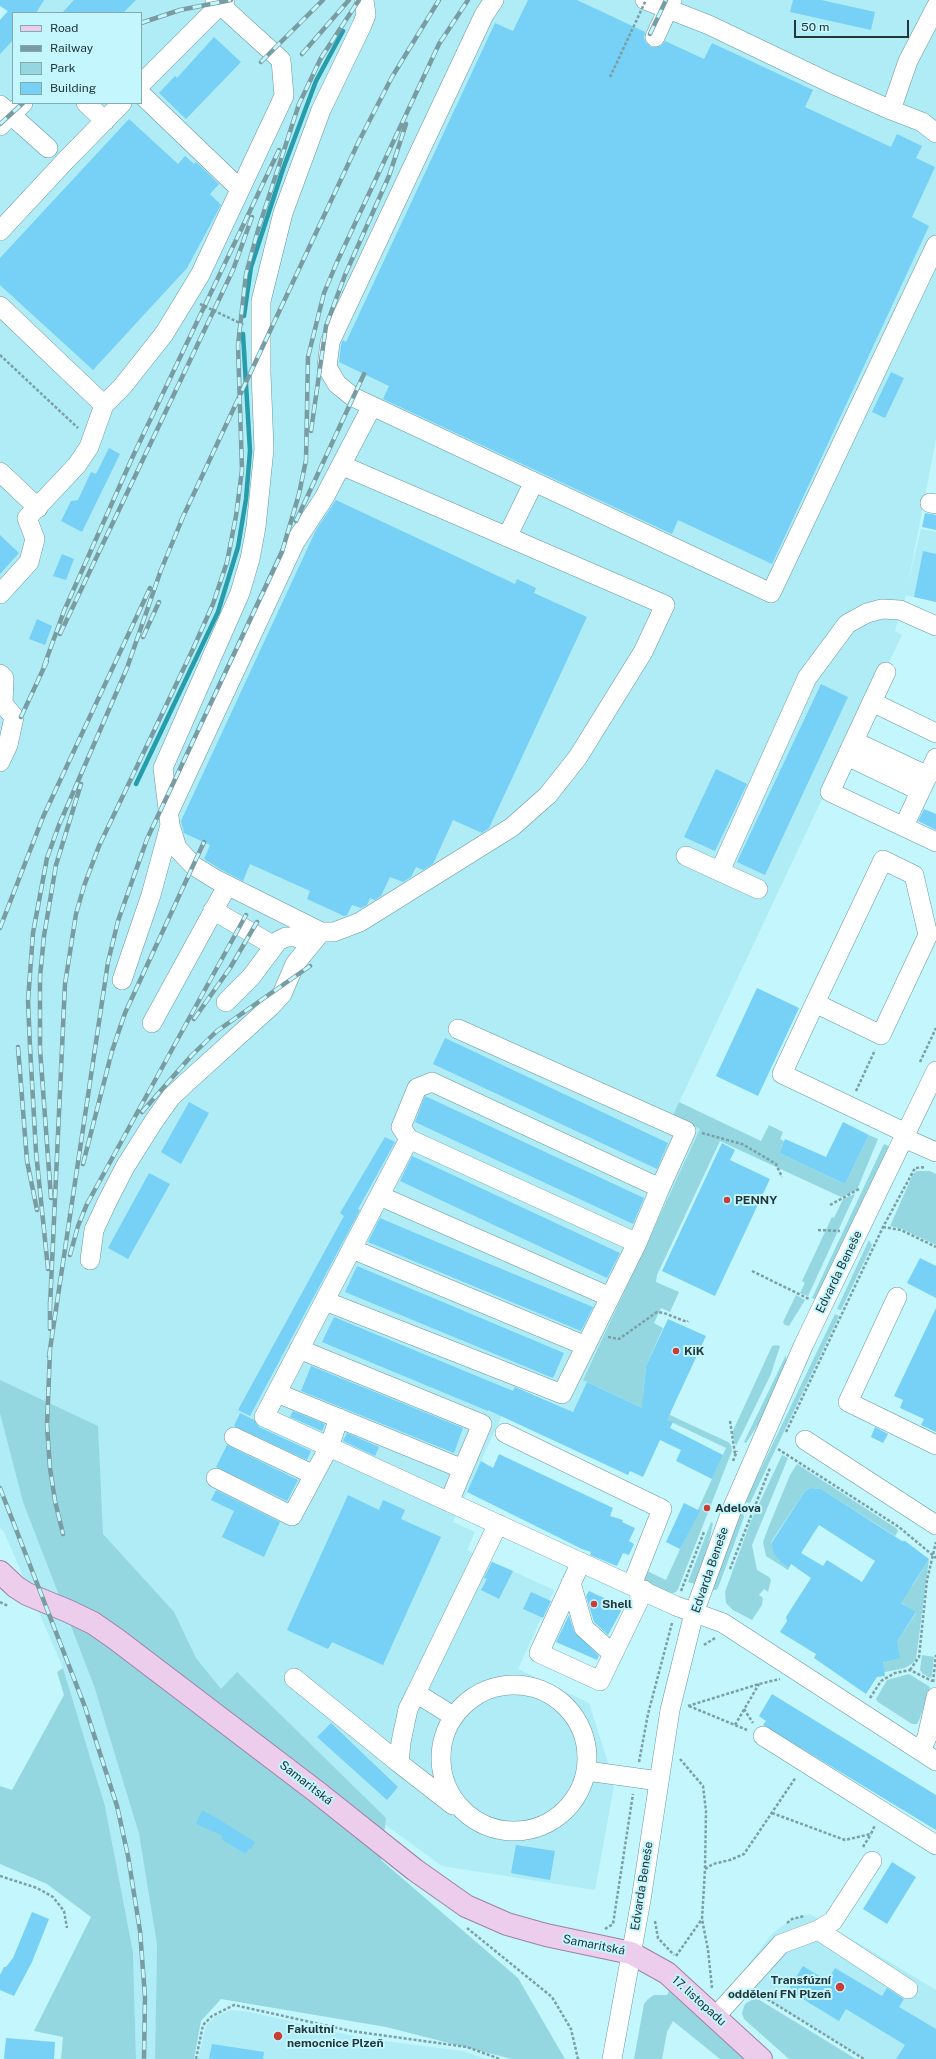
<!DOCTYPE html>
<html>
<head>
<meta charset="utf-8">
<style>
  body { margin:0 }
  #map { position:relative; width:936px; height:2059px; overflow:hidden; background:#c3f6fd; font-family:"Public Sans",sans-serif }
  canvas { display:block }
  .legend { position:absolute; left:12px; top:12px; width:130px; height:92px; box-sizing:border-box; background:#c3f6fd; border:1px solid #83aaaf; margin:0; padding:5px 7px; list-style:none; font-size:12px; color:#23373a }
  .legend li { display:flex; align-items:center; gap:8px; height:20px }
  .legend b { width:20px; border:1px solid #83aaaf }
  .scale { position:absolute; left:794px; top:20px; width:115px; height:18px; box-sizing:border-box; border:2px solid #23373a; border-top:0; padding-left:5px; font-size:12px; line-height:14px; white-space:nowrap; color:#23373a; -webkit-text-stroke:3px #c3f6fd; paint-order:stroke }
</style>
</head>
<body>
<div id="map">
<canvas width="936" height="2059"></canvas>
<ul class="legend">
<li><b style="height:5px;background:#eccdeb"></b>Road</li>
<li><b style="height:5px;background:#789ca1"></b>Railway</li>
<li><b style="height:11px;background:#95d7e1"></b>Park</li>
<li><b style="height:11px;background:#77d0f6"></b>Building</li>
</ul>
<div class="scale">50 m</div>
</div>
<script>
const ctx = document.querySelector('canvas').getContext('2d');
ctx.lineJoin = 'round';
function fill(path, color) { ctx.fillStyle = color; ctx.fill(path, 'evenodd'); }
const shape = rows => new Path2D(rows.map(r => 'M' + r).join(''));
function trace(path, color, width, dash) { ctx.strokeStyle = color; ctx.lineWidth = width; ctx.lineCap = dash ? 'butt' : 'round'; ctx.setLineDash(dash || []); ctx.stroke(path); }
function label(font, color, halo, rows, align = 'center') {
  ctx.font = font + ' "Public Sans",sans-serif'; ctx.lineWidth = 4; ctx.setLineDash([]); ctx.textBaseline = 'middle'; ctx.strokeStyle = halo; ctx.fillStyle = color; for (const [text, x, y, turn = 0] of rows) {
    ctx.save(); ctx.translate(x, y); ctx.rotate((+turn || 0) * Math.PI / 180); ctx.textAlign = isNaN(turn) ? turn : align; if (halo) ctx.strokeText(text, 0, 0); ctx.fillText(text, 0, 0); ctx.restore();
  }
}
fill(shape([
  [0,0,936,0,936,439,908,584,921,529,936,532,936,602,906,595,904,603,902,603,895,631,902,635,888,664,886,663,673,1115,700,1129,583,1379,587,1382,573,1412,516,1385,453,1522,475,1532,467,1550,554,1590,518,1669,589,1703,609,1766,607,1781,614,1786,595,1890,442,1866,383,1823,44,1555,94,1686,139,1834,157,1945,155,2059,136,2059,133,1952,105,1806,63,1668,4,1532,0,1528,0,20,8,11,0,6],
  [13,13,141,13,141,103,13,103],
  [810,1914,936,1990,936,2059,864,2059,736,1980,773,1933,792,1919],
  [231,2010,250,2012,361,2038,463,2051,486,2059,198,2059,206,2025,216,2016]
]), '#afecf5');
fill(shape([
  [679,1102,761,1141,769,1125,783,1132,780,1139,784,1141,779,1153,845,1184,869,1135,878,1139,857,1190,841,1197,720,1141,657,1275,656,1282,679,1292,670,1312,661,1308,654,1323,663,1328,646,1366,643,1398,671,1411,670,1415,728,1442,731,1445,732,1451,678,1589,676,1592,670,1594,639,1579,641,1568,666,1580,726,1448,583,1380,700,1129,673,1115],
  [884,1144,891,1147,817,1300,812,1298],
  [917,1171,930,1171,936,1174,936,1245,902,1229,890,1226,913,1174],
  [855,1194,808,1296,800,1293,805,1283,802,1281,832,1217,834,1218,843,1199],
  [869,1240,872,1245,841,1310,837,1309],
  [796,1295,805,1300,789,1326,785,1325,783,1322],
  [835,1314,839,1316,750,1503,745,1502],
  [776,1345,780,1346,771,1374,736,1446,732,1433,772,1346],
  [786,1355,786,1364,765,1414,746,1443,744,1442],
  [0,1380,98,1426,103,1534,174,1612,196,1658,221,1689,237,1672,386,1818,381,1860,518,1978,565,2059,512,2059,386,2027,221,1999,201,2021,194,2059,155,2059,157,1945,139,1834,94,1686,23,1502,0,1413],
  [782,1455,788,1458,752,1545,757,1570,769,1577,771,1580,768,1592,764,1589,759,1595,763,1598,762,1605,752,1620,733,1610,726,1603,725,1592,750,1523],
  [797,1464,896,1528,898,1531,895,1536,821,1489,811,1488,805,1491,771,1542,776,1546,773,1552,780,1557,778,1560,789,1568,788,1570,766,1556,763,1542,769,1526,790,1475],
  [742,1509,744,1517,718,1588,716,1590,712,1590],
  [711,1522,713,1523,709,1542,695,1584,688,1582],
  [929,1559,916,1659,913,1663,905,1668,876,1674,916,1613,896,1599,913,1585],
  [922,1655,934,1657,932,1676,930,1678,922,1673,920,1670],
  [63,1668,105,1806,133,1952,136,2059,61,2059,63,2037,34,2031,91,1917,47,1884,0,1864,0,1786,12,1790,64,1695,57,1672],
  [909,1674,930,1687,920,1718,917,1724,912,1724,878,1702,876,1699,887,1680],
  [669,1991,726,2040,746,2059,720,2059,673,2021,667,2032,662,2059,634,2059,644,2004,648,1999,654,1995,667,1995],
  [753,1999,758,1999,856,2059,789,2059,744,2019,742,2013,745,2004]
]), '#95d7e1');
trace(shape([
  [244,316,251,267,283,169,316,81,343,31],
  [136,784,218,612,238,547,246,499,250,451,243,334]
]), '#279dab', 4.5);
fill(shape([
  [0,0,44,0,36,13,13,13,13,40,0,54,0,20,8,11,0,6],
  [74,0,136,0,123,13,62,13],
  [528,0,577,0,645,32,644,38,646,43,651,47,661,46,665,41,704,59,712,43,813,90,805,107,891,147,897,134,922,146,916,158,935,167,912,217,929,226,772,564,678,520,672,534,383,399,389,386,339,362,341,345,343,340,346,342,495,23,513,31],
  [793,0,821,0,875,12,871,30,790,12],
  [214,37,241,62,186,119,159,93,175,76,177,78],
  [129,119,178,164,185,156,194,164,196,162,219,184,210,194,221,205,187,268,93,370,0,285,0,258],
  [891,372,904,378,885,418,872,412],
  [109,448,120,454,82,532,61,521,71,501,78,500,91,472,96,474],
  [336,500,515,584,517,579,536,588,534,593,587,617,489,828,482,833,453,820,433,864,423,870,416,867,411,877,403,882,390,877,381,896,375,900,370,898,367,905,361,908,352,905,347,915,344,916,307,899,310,891,250,864,243,881,220,869,204,859,210,845,184,833,181,821,316,530],
  [925,513,936,515,936,530,922,527],
  [0,535,19,553,0,574],
  [923,551,936,554,936,602,914,597],
  [62,554,74,559,66,580,53,576],
  [37,619,52,626,45,645,29,639],
  [821,684,848,697,765,875,737,862],
  [716,769,747,784,715,851,684,837],
  [924,809,936,814,936,830,918,821],
  [757,988,799,1008,758,1096,716,1076],
  [445,1038,668,1143,657,1169,433,1064],
  [425,1096,644,1198,633,1224,415,1122],
  [189,1102,209,1113,181,1164,161,1152],
  [843,1122,869,1135,845,1184,779,1153,785,1139,826,1157],
  [385,1137,395,1142,358,1209,360,1210,250,1416,238,1410,344,1216,340,1213],
  [722,1143,735,1150,730,1160,770,1179,715,1296,662,1271],
  [412,1156,620,1253,607,1278,400,1181],
  [149,1173,170,1184,128,1259,108,1248],
  [380,1218,401,1227,593,1307,581,1331,368,1242],
  [920,1258,936,1266,936,1298,907,1283],
  [357,1266,564,1353,553,1378,345,1292],
  [936,1308,936,1432,921,1425,924,1419,900,1408,903,1400,894,1396],
  [334,1317,513,1391,515,1387,573,1412,587,1382,642,1408,646,1366,668,1319,706,1336,667,1420,673,1422,670,1428,723,1455,712,1479,676,1461,681,1450,660,1440,643,1477,630,1471,628,1475,488,1410,488,1411,322,1342],
  [311,1366,463,1428,454,1453,301,1391],
  [293,1411,325,1424,322,1431,290,1417],
  [240,1413,254,1420,259,1427,311,1451,307,1460,234,1426],
  [875,1427,888,1434,883,1443,871,1437],
  [347,1433,379,1447,375,1456,343,1441],
  [227,1445,298,1480,287,1501,216,1467],
  [499,1454,613,1508,610,1516,623,1520,622,1522,635,1528,629,1541,634,1544,629,1555,623,1553,617,1566,590,1555,591,1552,582,1549,467,1492,481,1461,493,1468],
  [811,1488,821,1489,902,1541,905,1541,929,1559,901,1603,916,1612,897,1642,900,1658,883,1662,885,1676,877,1677,866,1694,814,1658,816,1654,780,1632,787,1621,786,1617,811,1578,791,1564,789,1568,780,1562,773,1552,772,1542,805,1491],
  [819,1525,875,1561,862,1582,827,1560,823,1566,801,1553],
  [216,1490,280,1522,264,1557,222,1537,234,1511,211,1500],
  [348,1495,379,1510,383,1500,390,1503,405,1510,401,1519,441,1537,383,1665,332,1642,328,1649,287,1630],
  [684,1503,700,1511,680,1549,666,1542],
  [492,1562,513,1571,499,1599,481,1590,487,1579,484,1578],
  [589,1591,619,1605,621,1611,608,1635,594,1622,586,1596],
  [531,1592,551,1601,543,1618,523,1609],
  [569,1615,574,1631,599,1656,597,1660,556,1642],
  [772,1694,936,1795,936,1830,763,1725,766,1721,759,1716],
  [331,1723,398,1787,387,1800,317,1737],
  [202,1810,215,1817,255,1842,251,1849,249,1848,246,1854,221,1839,223,1836,196,1824],
  [516,1845,555,1851,550,1880,511,1873],
  [892,1862,916,1877,887,1924,863,1909],
  [32,1912,49,1919,32,1962,14,1996,0,1990,0,1975,4,1967,6,1967,13,1958],
  [803,1966,827,1981,835,1968,882,1996,887,1988,904,1999,899,2007,936,2029,936,2059,896,2059,905,2045,846,2009,839,2021,788,1990],
  [6,2038,55,2042,54,2059,4,2059],
  [212,2044,264,2052,263,2059,209,2059]
]), '#77d0f6');
const minor = shape([
  [494,0,484,15,330,342,327,367,337,384,353,397,771,593,936,245],
  [645,0,709,25,830,83,891,110],
  [936,7,908,61,891,110,922,122,936,133],
  [655,37,672,0],
  [141,84,225,0],
  [141,94,240,189],
  [86,103,105,121],
  [0,105,48,148],
  [0,126,23,103],
  [0,231,67,159,122,103],
  [0,306,104,405],
  [341,465,665,605,643,652,599,723,578,757,548,795,512,827,360,922,334,932,321,932,215,879,194,866,177,848,170,825,163,768,240,593,250,559,256,527,264,449,261,372,261,301,283,213,321,110,362,25,366,15,364,0],
  [0,472,38,508],
  [930,503,936,504],
  [507,537,534,482],
  [0,594,29,562,35,539,27,518,77,465,89,447,104,405,122,387,164,334,200,275,284,96,281,60,215,0],
  [886,672,830,792,936,842],
  [0,674,4,678,3,704,14,717,8,745,0,762],
  [872,702,936,733],
  [854,741,928,776],
  [847,756,920,791],
  [168,814,295,542,324,498,372,406],
  [904,826,936,758],
  [686,856,758,889],
  [720,871,807,678,847,624,867,613,882,609,900,610,936,626],
  [213,910,274,946],
  [122,980,151,895,170,825],
  [226,1002,251,977,278,941,286,937,297,937,310,945],
  [815,1003,881,1035,928,935,914,875,883,860,815,1003,782,1074,906,1133],
  [152,1023,227,886],
  [458,1029,686,1131,660,1188],
  [904,1138,936,1152],
  [409,1139,401,1127,417,1088,432,1082,660,1188,637,1243],
  [380,1196,610,1297],
  [352,1249,586,1346],
  [90,1260,94,1230,108,1200,125,1167,154,1121,171,1097,186,1083,270,1007,282,994,295,964,321,932],
  [897,1297,848,1402,936,1445],
  [325,1301,562,1394,637,1243,409,1139,264,1417,676,1606,723,1623,936,1761],
  [299,1349,482,1424,449,1502],
  [277,1393,463,1469],
  [505,1433,662,1509,632,1585],
  [234,1437,314,1475],
  [805,1440,936,1525],
  [216,1478,292,1516,329,1447,339,1418],
  [581,1562,539,1653,600,1681,644,1590],
  [571,1583,584,1628,613,1654],
  [294,1678,399,1763],
  '441 1758a73 73 0 1 1 146 0a73 73 0 1 1-146 0Z',
  [416,1693,408,1709,401,1742,399,1763,453,1805],
  [453,1716,416,1693,498,1524],
  [763,1736,936,1845],
  [921,1751,927,1737,936,1697],
  [587,1771,659,1781],
  [818,1930,833,1921,872,1861],
  [716,2016,781,1944,818,1930,908,1989],
  [612,2059,641,1900,670,1710,694,1613,732,1509,804,1344,936,1071]
]);
const major = shape([
  [0,1572,16,1587,27,1594,68,1611,93,1623,116,1639,317,1792,415,1870,466,1906,507,1924,546,1935,631,1953,667,1973,761,2059]
]);
trace(minor, '#68989f', 20);
trace(major, '#9e82a5', 24);
trace(shape([
  [200,304,244,325],
  [0,355,78,428],
  [920,1062,936,1028],
  [856,1091,875,1050],
  [702,1133,742,1144,756,1152,776,1164,782,1177],
  [830,1205,859,1189],
  [883,1227,901,1230,936,1247],
  [818,1230,840,1231],
  [752,1271,809,1299],
  [608,1337,619,1339,657,1312,664,1313,687,1322,688,1321],
  [730,1421,735,1454],
  [786,1432,883,1227,915,1168,926,1167],
  [778,1449,899,1527,936,1558],
  [733,1461,737,1451],
  [730,1569,770,1468],
  [681,1591,704,1532],
  [0,1602,8,1606],
  [704,1645,715,1638],
  [910,1670,919,1657,927,1580,936,1542],
  [933,1682,936,1655],
  [870,1698,881,1681,895,1673,910,1670,932,1681],
  [688,1706,759,1684,780,1679],
  [689,1706,747,1730],
  [744,1709,753,1723],
  [735,1725,759,1684],
  [680,1759,703,1786,706,1811,705,1869],
  [639,1762,648,1714,672,1623],
  [772,1813,845,1840,871,1834,875,1825],
  [863,1847,871,1834],
  [0,1876,37,1888,53,1897,64,1911,67,1928],
  [655,1921,658,1938,674,1955],
  [787,1923,792,1919,804,1916],
  [467,1928,552,1997,571,2029,578,2059],
  [605,1929,613,1924,633,1794],
  [676,1956,702,1919],
  [712,1988,708,1950,702,1919,705,1869,713,1864,730,1860,744,1854,796,1777],
  [759,1994,864,2059],
  [196,2059,203,2025,212,2016,234,2005,351,2031,467,2047,500,2059]
]), '#7a9fa4', 2.5, [3, 2]);
trace(minor, '#fff', 19);
trace(major, '#eccdeb', 22);
const rail = shape([
  [141,23,180,10,231,0],
  [650,34,666,0],
  [302,54,349,0],
  [261,62,323,0],
  [0,124,23,103],
  [311,431,326,326,345,275,389,176,406,124],
  [181,521,359,141,392,77,439,0],
  [296,521,364,374],
  [60,634,233,270,252,217],
  [143,637,159,602],
  [44,666,64,611,133,456,279,150],
  [21,717,47,661],
  [0,928,43,817,150,588],
  [194,1019,230,968,257,922],
  [18,1047,27,1161,37,1210],
  [142,1112,192,1055,217,1031,310,966],
  [83,1164,112,1051,125,1013,204,842],
  [51,1198,40,1049,40,977,44,936,56,865,81,784],
  [70,1255,78,1226,87,1204,246,915],
  [48,1269,36,1152,30,1047,28,1001,33,933,47,858,59,825,127,668,161,570,183,517],
  [50,1306,65,984,76,914,84,886,99,846,193,649,213,604,227,562,236,516,242,470,238,345,246,274,258,230,299,104,321,58,359,0],
  [50,1329,50,1301],
  [50,1351,47,1426,50,1468,55,1501,63,1534],
  [49,1356,108,962,118,921,147,839,282,552,299,494,306,460,308,357,324,293,337,262,439,44,468,0],
  [0,1488,85,1707,117,1806,128,1856,140,1931,145,1997,144,2059]
]);
trace(rail, '#789ca1', 4.5);
trace(rail, '#c3f6fd', 3, [9]);
trace(shape([
  [610,77,646,0]
]), '#7a9fa4', 2.5, [3, 2]);
for (const [x, y, r, color] of [
  [727,1200,4,"#ca3c34"],
  [676,1351,4,"#ca3c34"],
  [707,1508,4,"#ca3c34"],
  [594,1604,4,"#ca3c34"],
  [840,1987,5,"#ca3c34"],
  [278,2036,5,"#ca3c34"]
]) { const dot = new Path2D(); dot.arc(x, y, r, 0, 2 * Math.PI); ctx.fillStyle = color; ctx.fill(dot); trace(dot, '#c3f6fd', 1.5); }
label('bold 12px', '#23373a', '#c3f6fd', [
  ["PENNY",735,1200],
  ["KiK",684,1351],
  ["Adelova",715,1508],
  ["Shell",602,1604],
  ["Transfúzní",831,1980,"right"],
  ["oddělení FN Plzeň",831,1994,"right"],
  ["Fakultní",287,2029],
  ["nemocnice Plzeň",287,2043]
], 'left');
label('12px', '#23373a', '#c3f6fd', [
  ["Edvarda Beneše",839,1272,-64],
  ["Edvarda Beneše",710,1570,-71],
  ["Samaritská",306,1783,38],
  ["Edvarda Beneše",642,1886,-81],
  ["Samaritská",594,1945,11],
  ["17. listopadu",699,2001,42]
]);
</script>
</body>
</html>
